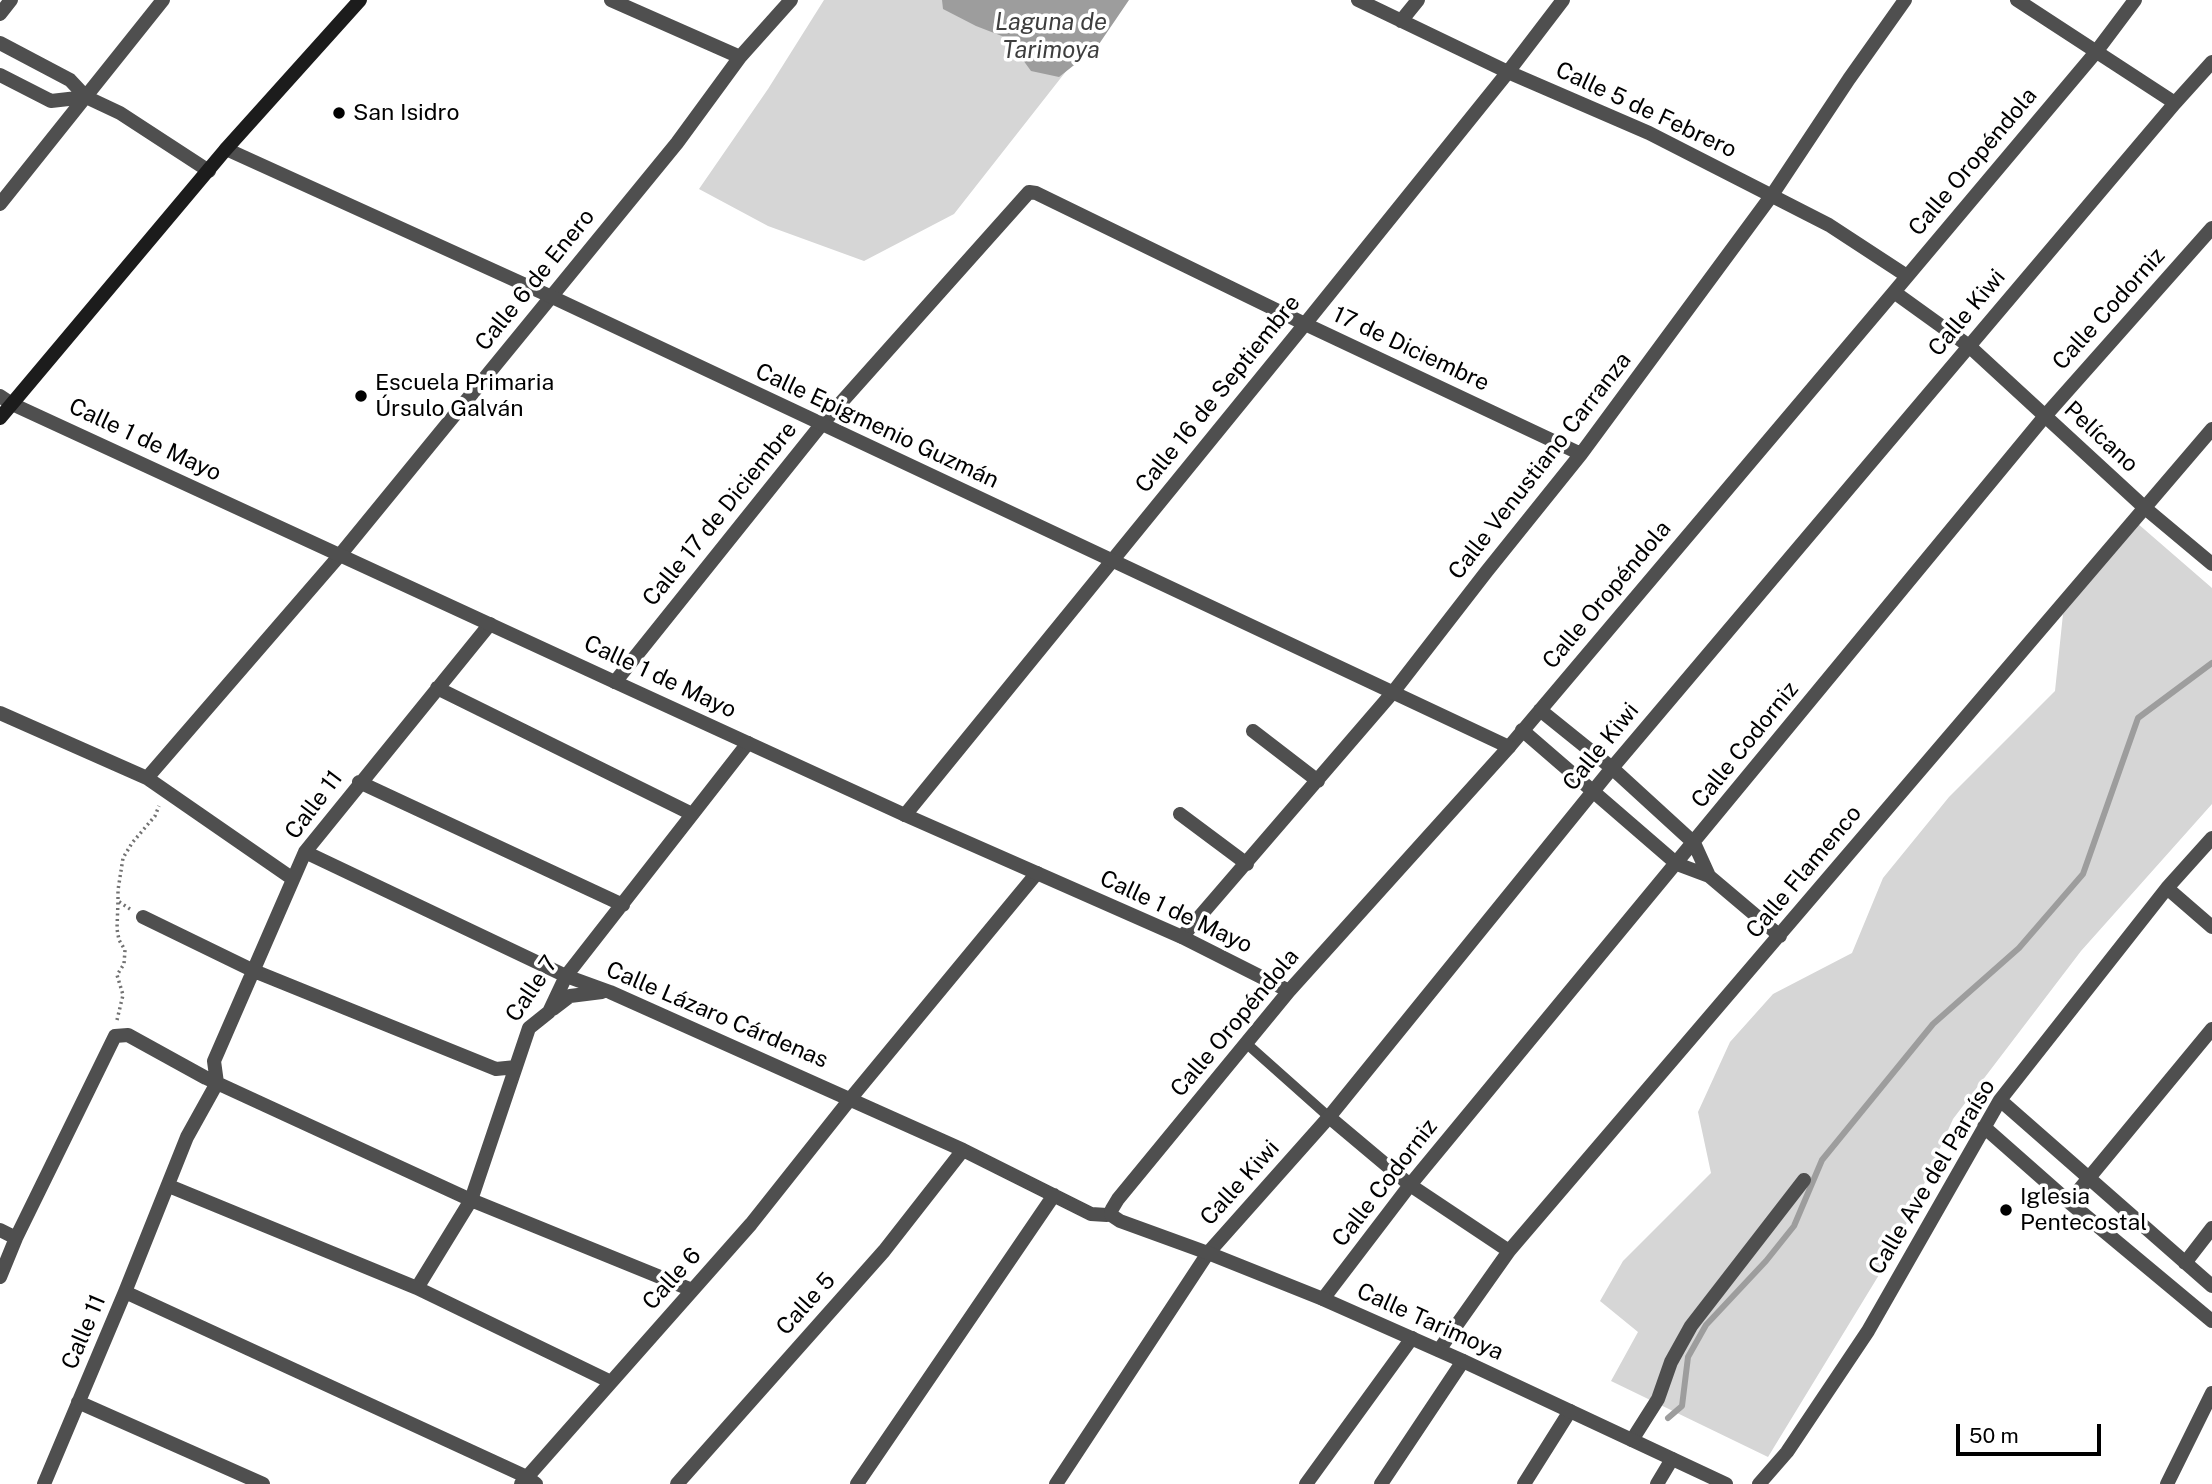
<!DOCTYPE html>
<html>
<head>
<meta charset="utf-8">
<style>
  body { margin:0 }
  #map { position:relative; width:2212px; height:1484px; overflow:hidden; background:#fff; font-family:"Public Sans",sans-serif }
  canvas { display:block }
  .scale { position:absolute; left:1956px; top:1424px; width:145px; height:32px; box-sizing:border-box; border:4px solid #000; border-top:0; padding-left:9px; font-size:21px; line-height:24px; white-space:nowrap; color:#000; -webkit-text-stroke:5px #fff; paint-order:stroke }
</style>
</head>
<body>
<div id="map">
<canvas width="2212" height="1484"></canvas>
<div class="scale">50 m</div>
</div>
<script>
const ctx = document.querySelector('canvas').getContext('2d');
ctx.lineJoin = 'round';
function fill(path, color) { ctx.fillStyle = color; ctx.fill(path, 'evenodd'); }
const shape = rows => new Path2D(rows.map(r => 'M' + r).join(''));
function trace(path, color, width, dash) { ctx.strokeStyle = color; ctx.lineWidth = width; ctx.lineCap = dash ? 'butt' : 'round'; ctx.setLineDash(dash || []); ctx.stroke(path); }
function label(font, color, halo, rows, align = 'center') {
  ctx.font = font + ' "Public Sans",sans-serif'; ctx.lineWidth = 7; ctx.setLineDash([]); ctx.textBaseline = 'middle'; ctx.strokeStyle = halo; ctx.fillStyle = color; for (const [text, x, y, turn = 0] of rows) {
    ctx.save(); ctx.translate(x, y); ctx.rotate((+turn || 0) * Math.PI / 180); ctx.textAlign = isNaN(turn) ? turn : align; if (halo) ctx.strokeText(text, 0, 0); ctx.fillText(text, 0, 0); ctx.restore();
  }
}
fill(shape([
  [824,0,1122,0,954,214,864,261,768,226,699,189,768,89],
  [2137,523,2212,588,2212,804,2081,951,1953,1119,1896,1247,1768,1457,1611,1381,1638,1332,1600,1301,1623,1261,1711,1173,1698,1112,1730,1042,1773,994,1852,953,1883,878,1949,797,2055,691,2063,614]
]), '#d6d6d6');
fill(shape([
  [942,0,1129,0,1097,47,1059,77,1031,71,1007,38,976,26,943,9]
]), '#9d9d9d');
trace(shape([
  [1668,1418,1682,1406,1688,1357,1706,1325,1766,1261,1794,1226,1822,1160,1933,1024,2019,948,2083,874,2138,718,2212,663]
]), '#9d9d9d', 6);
trace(shape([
  [130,909,118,901,118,890,123,858,132,843,155,816,159,806],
  [117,1020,123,995,117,975,124,964,125,950,119,940,117,929,118,901]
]), '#717171', 3.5, [2, 3.5]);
trace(shape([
  [1247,1044,1329,1117]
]), '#4f4f4f', 10);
trace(shape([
  [611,0,740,57],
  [1358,0,1508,72,1649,133,1829,225,1907,276],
  [2017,0,2175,103],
  [0,14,11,0],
  [1401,21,1418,0],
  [0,43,70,80,86,97,120,113,209,171],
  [0,75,51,101,86,97],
  [0,204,163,0],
  [1894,292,1969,346,2145,508,2212,564],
  [615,682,821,425,1029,192,1036,193,1305,324,1581,454],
  [437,688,692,814],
  [1540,710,1612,768,1694,843,1709,876],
  [0,713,147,778,293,879],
  [1522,730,1677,864,1709,876,1780,936],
  [1253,731,1318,781],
  [1509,747,1894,292,2096,52,2135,0],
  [147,778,340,555,677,143,740,57,791,0],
  [359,782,623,905],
  [1180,814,1247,864],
  [905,815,1305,324,1508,72,1563,0],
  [305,852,566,976,610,992,963,1150,1091,1214,1107,1215,1111,1212],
  [2167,888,2212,927],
  [143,917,254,971,496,1069,516,1067],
  [1182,937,1394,691,1487,571,1581,454,1772,195,1849,79,1905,0],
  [553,1009,570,996,602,992],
  [2000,1100,2212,1286],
  [1329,1117,1410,1185,1509,1251],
  [1984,1127,2069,1202,2212,1321],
  [169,1186,417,1288,611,1382],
  [2069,1202,2212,1029],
  [0,1230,16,1238],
  [2185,1263,2212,1228],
  [0,1277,16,1238,115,1036,128,1035,206,1078,471,1200,692,1290],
  [417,1288,471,1200,529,1028,549,1012,566,976,748,743],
  [125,1292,527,1477,536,1484],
  [1323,1299,1410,1185,2045,416,2212,228],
  [1439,1350,1509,1251,2212,429],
  [78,1402,263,1484],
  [1632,1440,1658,1399,1671,1362,1691,1326,1804,1180],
  [44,1484,125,1292,187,1137,217,1083,214,1061,305,852,490,624],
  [521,1484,751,1224,851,1098,1037,873],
  [677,1484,884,1251,963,1150],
  [857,1484,1054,1195],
  [1056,1484,1208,1253,1329,1117,1612,768,2175,103,2212,62],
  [1306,1484,1412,1338],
  [1381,1484,1463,1361],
  [1524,1484,1570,1411],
  [1657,1484,1672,1459],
  [1759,1484,1787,1452,1868,1331,2000,1100,2167,888,2212,838],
  [2167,1484,2212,1393]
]), '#4f4f4f', 14);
trace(shape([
  [226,149,552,297,1509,747,1289,991,1118,1199,1112,1209,1111,1215,1120,1221,1208,1253,1323,1299,1463,1361,1726,1484],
  [0,396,12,404,615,682,905,815,1182,937,1289,991]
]), '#4f4f4f', 14);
trace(shape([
  [0,418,226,149,360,0]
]), '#1c1c1c', 14);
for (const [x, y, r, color] of [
  [339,113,7,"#000"],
  [361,396,7,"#000"],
  [2006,1210,7,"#000"]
]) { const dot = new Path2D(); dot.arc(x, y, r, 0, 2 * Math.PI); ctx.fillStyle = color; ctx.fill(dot); trace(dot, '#fff', 2.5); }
label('23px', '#000', '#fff', [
  ["Calle 5 de Febrero",1646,110,25],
  ["Calle Oropéndola",1973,162,-50],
  ["Calle 6 de Enero",535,280,-51],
  ["Calle Codorniz",2109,309,-48],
  ["Calle Kiwi",1967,313,-50],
  ["17 de Diciembre",1411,349,25],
  ["Calle 16 de Septiembre",1218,394,-51],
  ["Calle Epigmenio Guzmán",877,426,25],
  ["Pelícano",2101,437,43],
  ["Calle 1 de Mayo",145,440,25],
  ["Calle Venustiano Carranza",1540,466,-52],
  ["Calle 17 de Diciembre",720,514,-51],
  ["Calle Oropéndola",1607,595,-50],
  ["Calle 1 de Mayo",660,677,25],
  ["Calle Codorniz",1745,745,-51],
  ["Calle Kiwi",1601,747,-51],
  ["Calle 11",314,805,-53],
  ["Calle Flamenco",1804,872,-50],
  ["Calle 1 de Mayo",1176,912,25],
  ["Calle 7",532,989,-56],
  ["Calle Lázaro Cárdenas",717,1015,23],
  ["Calle Oropéndola",1235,1023,-50],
  ["Calle Ave del Paraíso",1932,1177,-59],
  ["Calle Kiwi",1240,1183,-48],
  ["Calle Codorniz",1385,1183,-52],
  ["Calle 6",672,1279,-48],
  ["Calle 5",806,1304,-48],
  ["Calle Tarimoya",1430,1322,24],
  ["Calle 11",84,1332,-67]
]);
label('23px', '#000', '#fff', [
  ["San Isidro",353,113],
  ["Escuela Primaria",375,383],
  ["Úrsulo Galván",375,409],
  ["Iglesia",2020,1197],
  ["Pentecostal",2020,1223]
], 'left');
label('italic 24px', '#3e3e3e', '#fff', [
  ["Laguna de",1051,23],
  ["Tarimoya",1051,51]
]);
</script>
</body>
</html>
